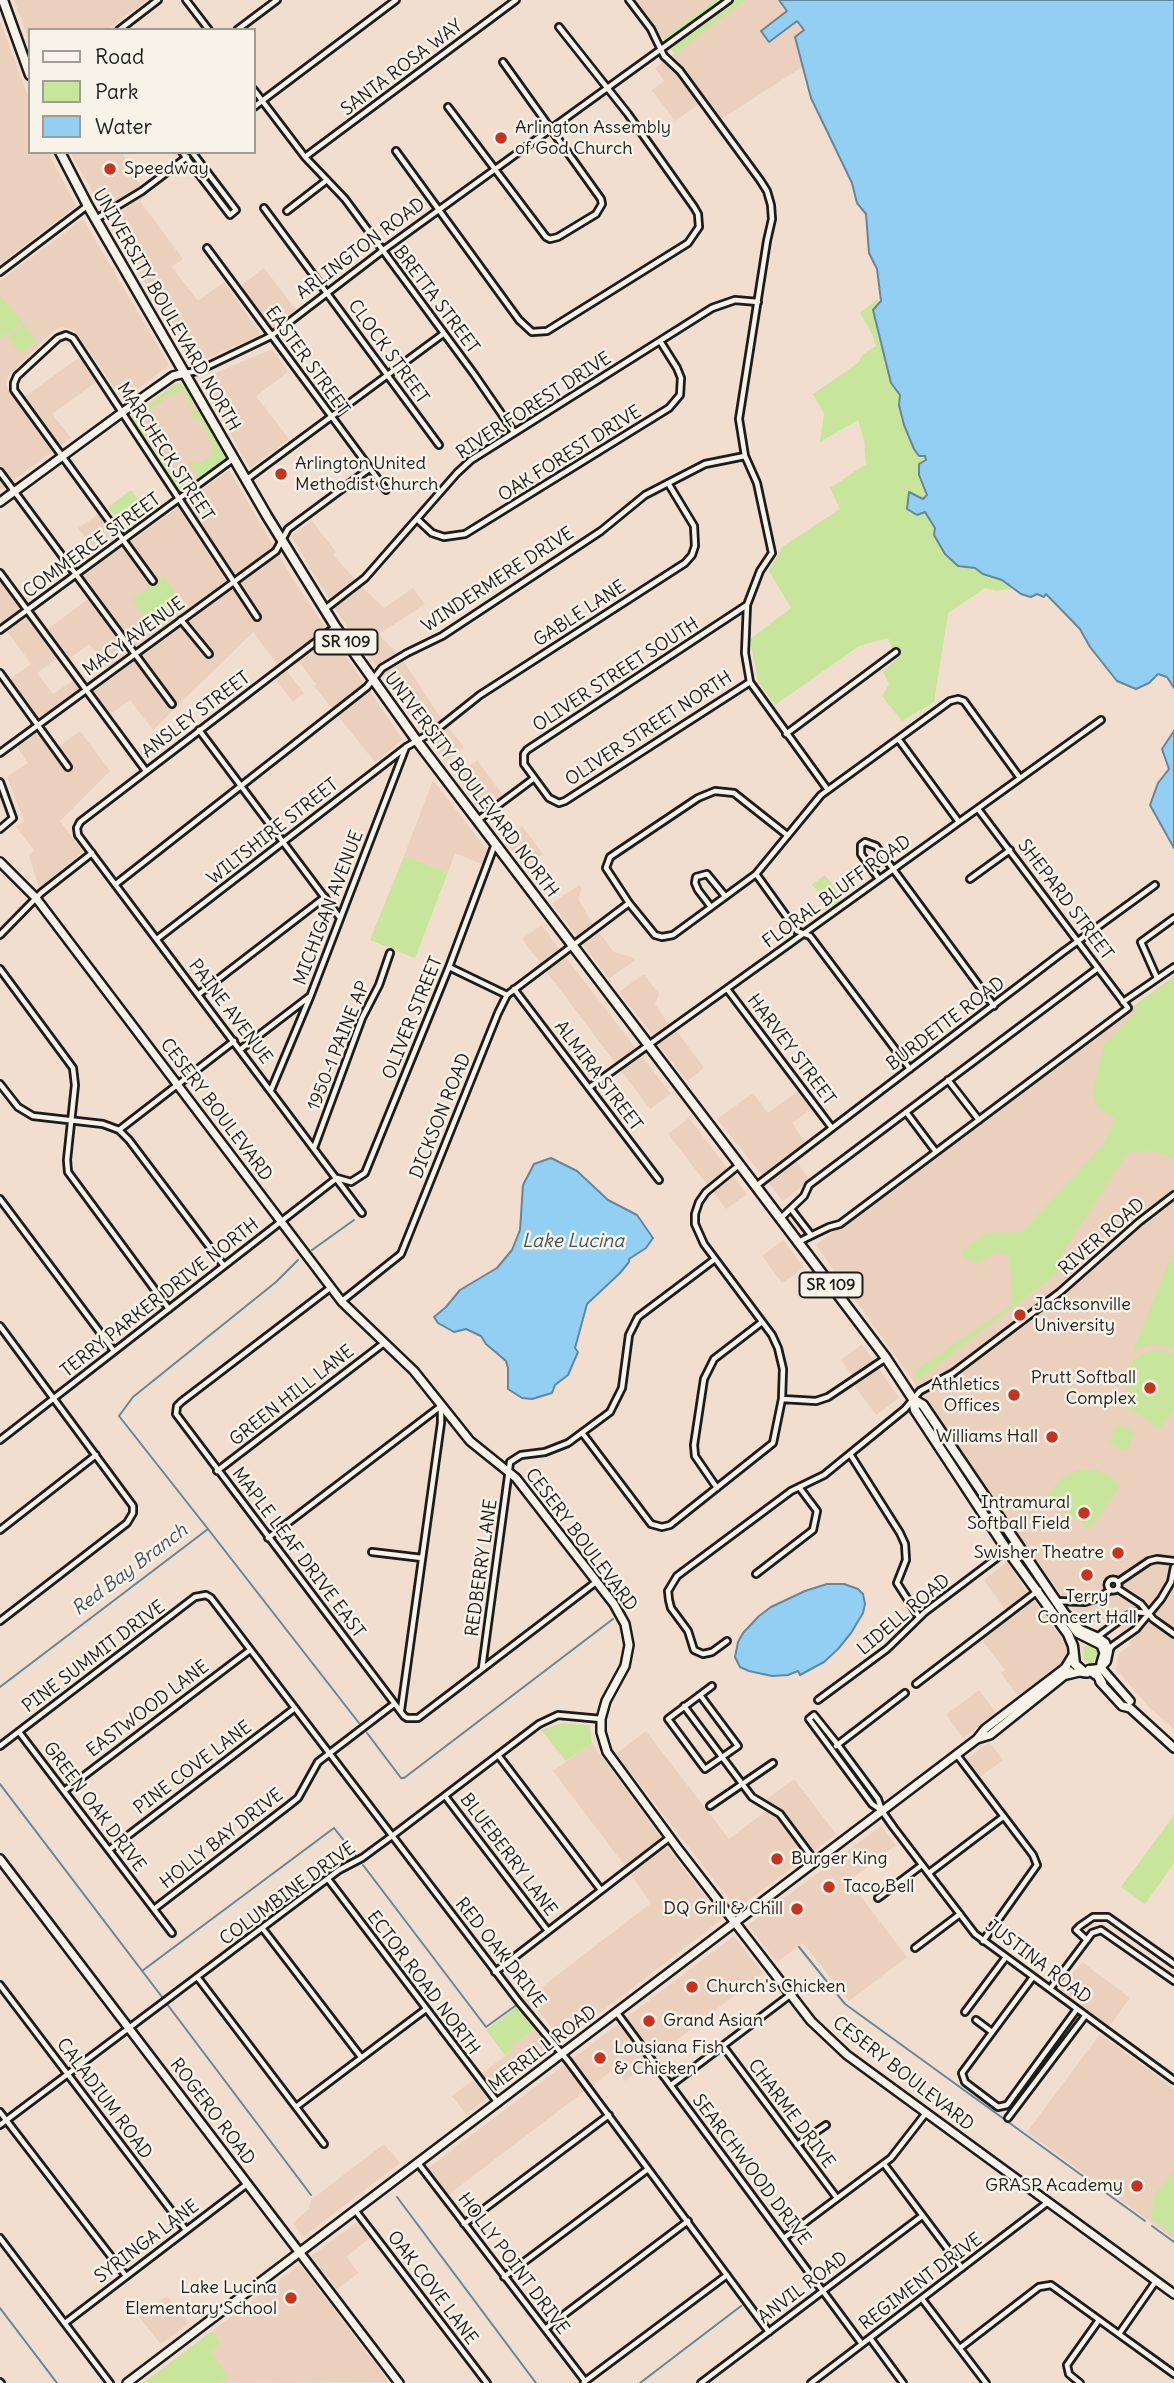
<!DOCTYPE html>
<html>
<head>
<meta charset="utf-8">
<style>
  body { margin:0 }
  #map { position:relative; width:1174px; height:2383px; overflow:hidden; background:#f1decf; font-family:Delius,sans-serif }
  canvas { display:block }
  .legend { position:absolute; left:28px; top:28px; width:228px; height:126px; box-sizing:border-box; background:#f7f3e8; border:2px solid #9f9d96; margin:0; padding:9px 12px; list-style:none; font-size:21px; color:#1c1c1c }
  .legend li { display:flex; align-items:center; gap:14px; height:35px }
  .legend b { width:35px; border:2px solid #9f9d96 }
</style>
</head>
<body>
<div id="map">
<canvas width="1174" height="2383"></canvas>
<ul class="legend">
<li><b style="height:9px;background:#f7f3e8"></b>Road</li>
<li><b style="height:19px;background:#c8e59c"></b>Park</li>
<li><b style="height:19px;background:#93cff3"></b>Water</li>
</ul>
</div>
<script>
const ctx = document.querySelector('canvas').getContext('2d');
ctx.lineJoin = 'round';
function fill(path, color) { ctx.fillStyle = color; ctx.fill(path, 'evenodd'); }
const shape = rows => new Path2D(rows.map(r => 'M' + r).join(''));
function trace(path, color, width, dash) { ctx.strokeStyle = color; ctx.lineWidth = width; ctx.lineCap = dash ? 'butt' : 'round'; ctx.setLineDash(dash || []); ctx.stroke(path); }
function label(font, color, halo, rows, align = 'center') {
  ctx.font = font + ' Delius,sans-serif'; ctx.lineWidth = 5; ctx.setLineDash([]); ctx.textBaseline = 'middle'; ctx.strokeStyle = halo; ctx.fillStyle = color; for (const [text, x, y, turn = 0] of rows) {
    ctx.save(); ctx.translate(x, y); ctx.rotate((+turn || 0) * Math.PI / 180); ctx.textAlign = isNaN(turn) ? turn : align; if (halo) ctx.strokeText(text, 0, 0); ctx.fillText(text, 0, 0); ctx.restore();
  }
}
fill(shape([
  [14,0,147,0,107,30,30,30,30,43],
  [634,0,715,0,663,38],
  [746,0,779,0,797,21,804,30,795,37,802,67,714,124,699,104,675,121,652,90,664,81,655,68],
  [0,20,30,102,30,152,48,152,76,206,0,264],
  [70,152,121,152,146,195,140,201,183,259,172,267,198,301,224,282,261,335,192,365],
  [83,219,169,365,123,400,75,331,63,327,54,330,9,375,6,383,10,393,24,397,80,357,96,382,52,414,71,438,60,446,37,415,29,420,52,452,0,490,0,281],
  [264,268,296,310,271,328,240,286],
  [272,349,288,372,256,396,289,439,250,468,199,380],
  [179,383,185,387,225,459,218,467,182,492,179,492,161,468,133,424,132,416,174,384],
  [229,470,294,581,403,740,375,762,314,686,316,684,293,654,278,665,253,632,153,730,130,700,109,715,92,691,113,675,89,644,69,659,48,629,88,599,75,580,103,560,78,528,99,514,123,547,178,507,231,589,238,584,186,501],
  [312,521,336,552,333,555,361,586,384,608,413,588,425,604,379,634,404,662,440,717,464,747,445,762,335,609,291,536],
  [0,580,22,610,0,625],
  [27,617,58,658,37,673,53,694,74,680,81,691,40,720,9,680,31,664,7,631],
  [285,669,304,693,293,702,274,677],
  [80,731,110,771,60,821,83,852,39,888,29,855,34,850,16,827,24,821,7,777,28,763,17,747,36,733,51,752],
  [477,760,503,795,482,811,456,776],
  [433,780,488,851,484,865,455,853,448,872,404,856],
  [522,826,543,854,525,868,505,840],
  [579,885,582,888,578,899,594,926,614,952,632,957,635,960,609,979,552,904],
  [541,925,671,1094,650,1109,522,939],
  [644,974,659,994,655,1004,669,1025,653,1036,619,992],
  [1174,976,1174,1729,1149,1707,1116,1669,1119,1653,1131,1645,1114,1619,1111,1615,1099,1623,1082,1621,1053,1584,920,1391,816,1245],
  [676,1030,704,1068,687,1081,657,1043],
  [798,1091,811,1109,792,1123,806,1144,796,1161,810,1180,783,1201,717,1119,753,1093,768,1113],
  [689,1118,747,1194,726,1209,668,1134],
  [783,1240,804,1268,782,1283,762,1256],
  [862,1344,899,1398,876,1415,854,1385,851,1374,841,1360],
  [1007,1562,1028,1593,1006,1610,984,1580],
  [1034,1601,1066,1644,1068,1654,1060,1664,1018,1696,1001,1673,1005,1670,981,1639],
  [979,1690,996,1713,963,1738,946,1715],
  [646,1731,729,1839,766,1811,766,1800,794,1779,836,1834,737,1909,616,1754],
  [989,1742,1003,1760,980,1777,966,1760],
  [592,1743,661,1838,625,1866,553,1771],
  [881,1826,896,1845,849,1881,907,1957,849,2001,803,1943,777,1962,748,1925],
  [664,1847,668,1848,722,1919,566,2039,560,2037,540,2013,529,2006,525,2000,651,1903,630,1873],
  [734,1936,763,1973,625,2081,615,2068,448,2195,427,2169],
  [1082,1962,1130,1998,1108,2028,1060,1990],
  [535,2029,551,2050,495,2093,481,2074,513,2050,511,2046],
  [1100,2034,1174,2089,1174,2239,1027,2132],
  [473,2080,487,2098,466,2114,452,2096],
  [384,2144,400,2163,303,2237,293,2223,309,2209,311,2200],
  [359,2221,371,2237,346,2257,359,2273,337,2289,311,2256],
  [299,2265,301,2266,389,2382,222,2383,226,2380,210,2352,221,2344,212,2331],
  [167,2296,189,2323,161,2344,139,2317]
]), '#ecd0be');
fill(shape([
  [715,0,746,0,675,54,663,38],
  [0,296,23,322,8,334,0,337],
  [876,300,882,302,873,310,891,383,900,395,914,449,925,456,926,461,919,475,927,495,923,499,925,512,935,528,934,535,945,554,958,566,975,568,983,574,1002,580,1013,588,997,591,985,588,948,613,934,702,902,721,882,696,889,684,883,671,896,660,888,638,859,646,775,705,758,682,750,639,791,608,769,571,782,547,840,509,830,488,866,464,864,440,858,420,820,442,824,414,813,394,858,363,863,354,876,346,871,332,860,313],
  [24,324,37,341,20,353,7,337],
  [177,383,182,384,185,387,192,400,191,406,188,408,186,406,190,403,187,397,182,399,185,395,182,390,171,396,169,394,162,398,163,401,144,413,141,421,147,434,145,436,140,434,133,424,132,416],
  [197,408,225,456,222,464,203,478,196,474,191,467,191,462,194,460,197,464,213,454,210,449,214,446,199,418,194,420,192,417,192,413],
  [152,443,171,472,175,476,179,473,178,469,184,470,192,481,190,488,182,492,174,489,151,451],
  [131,490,149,514,126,531,108,507],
  [164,577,187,608,155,632,132,599],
  [404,856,448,872,415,958,370,940],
  [825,875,843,900,831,909,812,884],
  [1174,976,1174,1158,1155,1151,1128,1152,1062,1253,1064,1268,919,1379,914,1377,917,1369,1012,1304,1010,1256,996,1252,978,1263,964,1258,962,1251,985,1233,1022,1232,1104,1143,1115,1119,1096,1106,1093,1094,1103,1045,1137,1010,1134,1006],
  [1169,1261,1174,1262,1174,1348,1153,1344,1133,1351],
  [1156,1350,1174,1354,1174,1407,1172,1415,1167,1417,1160,1429,1152,1426,1148,1422,1149,1420,1124,1407,1131,1393,1122,1383,1129,1365,1136,1358,1147,1352],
  [1117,1424,1135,1431,1126,1451,1109,1444],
  [1077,1469,1097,1470,1114,1479,1120,1486,1091,1527,1088,1528,1046,1498,1059,1480],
  [1087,1645,1091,1645,1097,1650,1097,1656,1093,1662,1095,1665,1091,1665,1084,1660,1083,1648],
  [562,1723,590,1725,592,1743,566,1761,541,1730],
  [1174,1815,1174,1863,1145,1904,1121,1887],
  [516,2007,535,2029,511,2046,514,2049,505,2055,486,2030],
  [1174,2171,1174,2235,1151,2218,1154,2196],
  [212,2331,221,2344,211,2352,227,2375,226,2380,222,2383,143,2383]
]), '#c8e59c');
const water = shape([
  [779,0,1174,0,1174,688,1167,677,1158,674,1149,683,1136,689,1117,681,1090,647,1080,629,1046,594,1044,597,1037,594,1031,597,1021,594,1002,580,983,574,975,568,958,566,945,554,934,535,935,528,925,512,917,515,907,509,909,492,923,499,927,495,919,475,919,464,926,460,925,456,919,456,914,449,904,425,899,405,900,395,891,383,873,310,881,301,877,269,869,253,866,214,857,203,852,183,811,98,795,37,804,30,797,21,769,42,761,31,787,11,779,0],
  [1174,731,1174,848,1150,805,1158,783,1169,769,1162,749,1174,731],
  [551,1158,577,1171,608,1200,637,1215,653,1238,646,1248,629,1259,629,1262,620,1273,587,1304,575,1348,578,1352,568,1375,555,1385,552,1393,532,1399,522,1398,508,1389,508,1368,506,1361,486,1344,481,1336,466,1329,454,1332,438,1323,434,1317,446,1307,460,1290,497,1268,512,1250,520,1230,523,1185,534,1164,551,1158],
  [827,1584,844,1584,858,1589,863,1594,865,1604,863,1613,851,1633,838,1649,824,1662,800,1675,798,1671,788,1675,772,1676,749,1671,740,1667,735,1657,738,1642,743,1633,759,1616,771,1607,805,1591,827,1584]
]);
fill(water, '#93cff3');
trace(water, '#63879d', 2);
trace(shape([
  [312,1250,354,1220],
  [208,1529,359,1723],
  [0,1687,208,1529,119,1416,133,1397,276,1282,298,1260],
  [367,1733,401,1778,404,1778,613,1619],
  [0,1784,162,1997],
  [363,1865,486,2027,515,2006],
  [799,1947,845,2004,1145,2221],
  [142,1971,334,1828,357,1857],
  [167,2004,311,2195],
  [397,2197,536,2383],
  [1152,2226,1174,2242],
  [0,2308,57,2383],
  [640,2383,741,2306]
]), '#63879d', 2);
const street = shape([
  [186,0,209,30],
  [629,0,651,29,664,56,680,71,760,180,767,191,771,205,772,219,767,241,739,419,745,456,757,483,772,553,760,571,747,605,745,653,750,682,828,790],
  [119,30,158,0],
  [237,30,277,0],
  [254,90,305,157,345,199,474,374,514,432],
  [254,107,396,0],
  [448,107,546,237,550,239,558,237,596,214,602,204,601,199,503,62],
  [396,151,519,320,532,332,547,331,688,243,699,227,698,214,694,207,628,114,559,27],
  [182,152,230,215,236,210,192,152],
  [305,157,516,0],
  [264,208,439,445],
  [287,211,327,180],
  [96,219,142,191,187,157],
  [207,248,386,490],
  [0,272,87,206],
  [185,373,198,371,271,336,382,251,729,0],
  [0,472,172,704],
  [247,479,443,334],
  [417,519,432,533,444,537,465,534,669,408,680,395,681,378,677,368,660,341],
  [0,573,146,771],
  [153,581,14,390,14,383,17,376,58,338,66,335,73,338,257,617],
  [747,605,527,750,524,754,524,764,549,798,559,803,565,801,750,682],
  [325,609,365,578,457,473,471,460,712,308,735,300,758,302],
  [181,620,209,654],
  [335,627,80,822,77,828,78,835,362,1213],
  [0,630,233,459],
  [0,673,68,767],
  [199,730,340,918],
  [786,734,896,652],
  [899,740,959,822],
  [0,753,276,551,288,529,369,469],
  [0,782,13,818,0,829],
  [478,820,533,779],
  [787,835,734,793,715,791,698,798,610,857,606,868,629,903,655,935,662,937,673,935,756,874,821,795,950,701,958,699,964,701,1020,778],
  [756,874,797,931,810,936,910,1069],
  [879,879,861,854,861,845,865,842,876,846,994,1006],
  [970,879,1010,850],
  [116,884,367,687,382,668,407,653,442,636,601,531,645,495,705,464,745,456],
  [711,907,698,890,695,883,696,877,707,874,725,896],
  [0,935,41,893,92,853],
  [157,939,405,748],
  [449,967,507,995],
  [0,969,73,1068,75,1085,67,1160,68,1172,169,1309],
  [1157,978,1141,942,1174,918],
  [514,989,659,1180],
  [727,989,832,1128],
  [199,994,325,897],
  [1123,1002,1174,967],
  [241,1049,309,997],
  [948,1080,979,1120],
  [0,1084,18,1107,33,1116,103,1124,119,1130,129,1140,224,1266],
  [590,1087,1101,720],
  [271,1090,310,997,406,747,436,730,480,695,685,563,692,555,695,546,694,526,668,483],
  [906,1112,936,1152],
  [119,1130,234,1041],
  [314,1148,362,1018,379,985,390,953],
  [756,1186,1063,952,1155,885],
  [0,1199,114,1351],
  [791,1209,811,1235],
  [781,1218,804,1196,809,1185,1098,968],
  [798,1242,829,1227,840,1224,1128,1008,978,809],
  [330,1288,181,1402,177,1406,176,1414,404,1716,407,1718,418,1718,596,1582],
  [342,1301,401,1254,498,1013,507,995,629,903],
  [0,1326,133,1506,133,1513,127,1523,0,1621],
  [782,1399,816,1401,828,1397,886,1358],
  [583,1434,651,1524,662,1527,670,1525,773,1443,782,1399,783,1369,778,1348,772,1335,704,1244,695,1224,695,1214,699,1202,706,1192,739,1165],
  [0,1440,337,1178,351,1182,365,1173,449,967,495,844],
  [850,1454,900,1533,905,1544,906,1560,897,1583,919,1617],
  [217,1471,384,1343],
  [717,1488,695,1456,694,1445,704,1379,714,1359,762,1322],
  [0,1530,96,1455],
  [268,1538,441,1406],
  [372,1552,422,1558],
  [756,1574,813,1530,817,1511,799,1487],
  '1107.5 1585a5.5 5.5 0 1 1 11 0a5.5 5.5 0 1 1-11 0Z',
  [1118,1582,1149,1561,1157,1559,1174,1561],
  [1118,1589,1141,1604,1153,1619,1174,1634],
  [1056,1601,1085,1602,1098,1598,1111,1590],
  [1097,1637,1124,1617,1137,1612,1147,1613],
  [727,1641,712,1652,703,1654,694,1650,688,1631,671,1608,669,1600,668,1591,677,1576,791,1491,824,1475,905,1409,920,1391,953,1373,1060,1292,1139,1222,1174,1195],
  [1108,1652,1112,1646,1136,1629,1161,1599,1171,1582,1174,1567],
  [482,1668,510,1462,521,1455,545,1452,568,1443,610,1412,622,1388,629,1335,638,1317,715,1259],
  [916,1684,1039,1590],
  [700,1695,738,1746,705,1769,668,1719,700,1695],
  [700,1695,712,1686],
  [818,1700,887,1649,925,1612,1007,1550],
  [684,1706,752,1797,780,1814,815,1861],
  [401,1710,441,1423,441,1407],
  [19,1732,172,1933],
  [0,1746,195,1597,206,1595,211,1598,519,2002,568,2061,769,2332],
  [836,1746,905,1693],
  [498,1755,601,1890],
  [957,1755,1033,1855,1037,1865,983,1941],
  [64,1791,250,1650],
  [445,1796,548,1931],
  [710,1806,773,1763],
  [881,1810,872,1804,809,1719,814,1715,838,1745,878,1799,882,1811,894,1828,975,1934,1174,2080],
  [109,1850,295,1708],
  [929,1873,1003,1817],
  [328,1879,498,2103],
  [878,1898,922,1865],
  [154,1909,288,1806,298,1798,318,1762,394,1704],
  [263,1929,361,2057],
  [1087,1940,1076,1930,1080,1926,1093,1917,1108,1917,1174,1964],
  [915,1948,960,1914],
  [495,1972,669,1838],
  [1033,1977,962,2073,965,2082,998,2107,1007,2105,1077,2009],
  [198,1978,324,2144],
  [0,1985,186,2230],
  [1050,1989,1092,1933,1101,1930,1174,1981],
  [965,2012,1006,1957],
  [617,2013,862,2344],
  [976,2020,992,2032],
  [723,2046,837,2198],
  [671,2085,790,1995],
  [296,2107,426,2009],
  [0,2112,126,2276],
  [1008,2118,1085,2016],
  [0,2125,339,1870,362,1858,392,1836,539,1724,558,1715,601,1719],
  [797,2145,826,2125],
  [418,2163,585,2381],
  [884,2164,962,2268],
  [355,2210,487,2383],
  [464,2224,609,2115],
  [0,2238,110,2383],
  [784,2238,891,2158,926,2113],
  [504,2277,648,2169],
  [922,2299,986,2383],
  [65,2323,247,2184],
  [545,2329,688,2221],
  [1119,2334,1156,2281],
  [870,2338,903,2383],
  [960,2348,1039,2287,1051,2285,1174,2374],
  [0,2382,1,2383],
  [584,2382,727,2275],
  [701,2383,922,2216],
  [811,2383,1048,2202],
  [1080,2383,1069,2374,1067,2365,1099,2320]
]);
const secondary = shape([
  [0,502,146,395,173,376,185,373],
  [0,862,36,898,342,1302,414,1371,470,1441,516,1478,614,1604,625,1624,629,1645,625,1666,606,1701,601,1719,601,1732,607,1752,679,1850,811,2021,847,2055,1174,2294],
  [1069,1622,1077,1633,1101,1645,1104,1653,1101,1663,1102,1669,1130,1701],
  [1067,1675,1079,1672,1087,1673],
  [1100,1682,1122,1706,1130,1708,1174,1748],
  [977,1739,990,1735,1070,1671],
  [0,1859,399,2383],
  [127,2383,977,1739,985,1729,1065,1668,1073,1655]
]);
const primary = shape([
  [3,0,30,75],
  [60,152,88,206,267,516,335,626,417,741,739,1164,886,1358,913,1399,923,1405,1064,1613,1080,1630,1098,1638,1105,1643,1108,1651,1106,1661,1099,1669,1090,1670],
  [913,1399,915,1410,1007,1550,1068,1634,1073,1646,1075,1664,1084,1672],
  [1089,1670,1098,1676,1102,1683]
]);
trace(street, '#1c1c1c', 10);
trace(secondary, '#1c1c1c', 12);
trace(primary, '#1c1c1c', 13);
trace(street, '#f7f3e8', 4.5);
trace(secondary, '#f7f3e8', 7);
trace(primary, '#f7f3e8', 8);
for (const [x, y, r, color] of [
  [501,138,7,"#c8321e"],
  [110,169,7,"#c8321e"],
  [281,474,7,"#c8321e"],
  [1020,1315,7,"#c8321e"],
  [1150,1388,7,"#c8321e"],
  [1014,1395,7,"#c8321e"],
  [1052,1437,7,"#c8321e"],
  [1084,1513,7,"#c8321e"],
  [1118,1553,7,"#c8321e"],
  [1087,1575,7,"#c8321e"],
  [777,1859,7,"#c8321e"],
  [829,1887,7,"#c8321e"],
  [797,1909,7,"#c8321e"],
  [692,1987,7,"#c8321e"],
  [649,2021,7,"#c8321e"],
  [600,2058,7,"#c8321e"],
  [1137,2186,7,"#c8321e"],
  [291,2298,7,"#c8321e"]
]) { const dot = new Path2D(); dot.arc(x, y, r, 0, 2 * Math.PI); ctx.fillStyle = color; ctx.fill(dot); trace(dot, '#f7f3e8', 2.5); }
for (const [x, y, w] of [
  [346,642,63],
  [831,1285,63]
]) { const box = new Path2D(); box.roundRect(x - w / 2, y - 12.5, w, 25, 5); ctx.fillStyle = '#f7f3e8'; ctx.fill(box); trace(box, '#1c1c1c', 2); }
label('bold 16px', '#1c1c1c', null, [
  ["SR 109",346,642],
  ["SR 109",831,1285]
]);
label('18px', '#1c1c1c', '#f7f3e8', [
  ["SANTA ROSA WAY",402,68,-37],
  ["ARLINGTON ROAD",361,249,-37],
  ["BRETTA STREET",436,300,53],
  ["UNIVERSITY BOULEVARD NORTH",166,310,60],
  ["CLOCK STREET",388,352,54],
  ["EASTER STREET",307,361,54],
  ["RIVER FOREST DRIVE",534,406,-33],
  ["MARCHECK STREET",165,452,57],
  ["OAK FOREST DRIVE",570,454,-32],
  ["COMMERCE STREET",92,546,-36],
  ["WINDERMERE DRIVE",498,580,-33],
  ["GABLE LANE",580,614,-33],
  ["MACY AVENUE",134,637,-36],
  ["OLIVER STREET SOUTH",616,675,-33],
  ["ANSLEY STREET",196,715,-37],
  ["OLIVER STREET NORTH",649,729,-33],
  ["UNIVERSITY BOULEVARD NORTH",471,785,53],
  ["WILTSHIRE STREET",273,832,-38],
  ["FLORAL BLUFF ROAD",837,892,-36],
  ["SHEPARD STREET",1065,900,53],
  ["MICHIGAN AVENUE",329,908,-69],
  ["PAINE AVENUE",230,1012,53],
  ["OLIVER STREET",413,1018,-68],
  ["BURDETTE ROAD",946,1024,-37],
  ["1950-1 PAINE AP",339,1046,-68],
  ["HARVEY STREET",791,1050,53],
  ["ALMIRA STREET",598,1076,53],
  ["CESERY BOULEVARD",216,1110,53],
  ["DICKSON ROAD",441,1116,-68],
  ["RIVER ROAD",1102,1237,-41],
  ["TERRY PARKER DRIVE NORTH",160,1298,-38],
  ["GREEN HILL LANE",292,1396,-38],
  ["CESERY BOULEVARD",581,1540,53],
  ["MAPLE LEAF DRIVE EAST",298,1553,53],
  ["REDBERRY LANE",482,1568,-82],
  ["LIDELL ROAD",904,1615,-40],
  ["PINE SUMMIT DRIVE",94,1657,-37],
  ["EASTWOOD LANE",148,1709,-37],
  ["PINE COVE LANE",193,1768,-37],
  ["GREEN OAK DRIVE",94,1807,53],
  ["HOLLY BAY DRIVE",222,1839,-38],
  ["BLUEBERRY LANE",508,1855,53],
  ["COLUMBINE DRIVE",288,1894,-36],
  ["RED OAK DRIVE",500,1953,52],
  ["JUSTINA ROAD",1038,1962,37],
  ["ECTOR ROAD NORTH",423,1983,53],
  ["MERRILL ROAD",543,2049,-37],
  ["CESERY BOULEVARD",903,2074,38],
  ["CALADIUM ROAD",104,2099,53],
  ["ROGERO ROAD",212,2112,53],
  ["CHARME DRIVE",791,2114,53],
  ["SEARCHWOOD DRIVE",751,2170,53],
  ["SYRINGA LANE",147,2242,-37],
  ["HOLLY POINT DRIVE",513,2264,53],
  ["REGIMENT DRIVE",921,2282,-37],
  ["OAK COVE LANE",432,2288,53],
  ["ANVIL ROAD",803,2288,-37]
]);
label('18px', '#1c1c1c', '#f7f3e8', [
  ["Arlington Assembly",515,128],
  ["of God Church",515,149],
  ["Speedway",124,169],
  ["Arlington United",295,464],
  ["Methodist Church",295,485],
  ["Jacksonville",1034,1305],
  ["University",1034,1326],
  ["Prutt Softball",1136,1378,"right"],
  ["Complex",1136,1399,"right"],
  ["Athletics",1000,1385,"right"],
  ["Offices",1000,1406,"right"],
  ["Williams Hall",1038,1437,"right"],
  ["Intramural",1070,1503,"right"],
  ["Softball Field",1070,1524,"right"],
  ["Swisher Theatre",1104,1553,"right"],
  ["Terry",1087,1597,"center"],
  ["Concert Hall",1087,1618,"center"],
  ["Burger King",791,1859],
  ["Taco Bell",843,1887],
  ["DQ Grill & Chill",783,1909,"right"],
  ["Church's Chicken",706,1987],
  ["Grand Asian",663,2021],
  ["Lousiana Fish",614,2048],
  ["& Chicken",614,2069],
  ["GRASP Academy",1123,2186,"right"],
  ["Lake Lucina",277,2288,"right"],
  ["Elementary School",277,2309,"right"]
], 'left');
label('italic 19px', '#40525c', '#f7f3e8', [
  ["Lake Lucina",573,1242],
  ["Red Bay Branch",130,1570,-37]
]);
</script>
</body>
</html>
